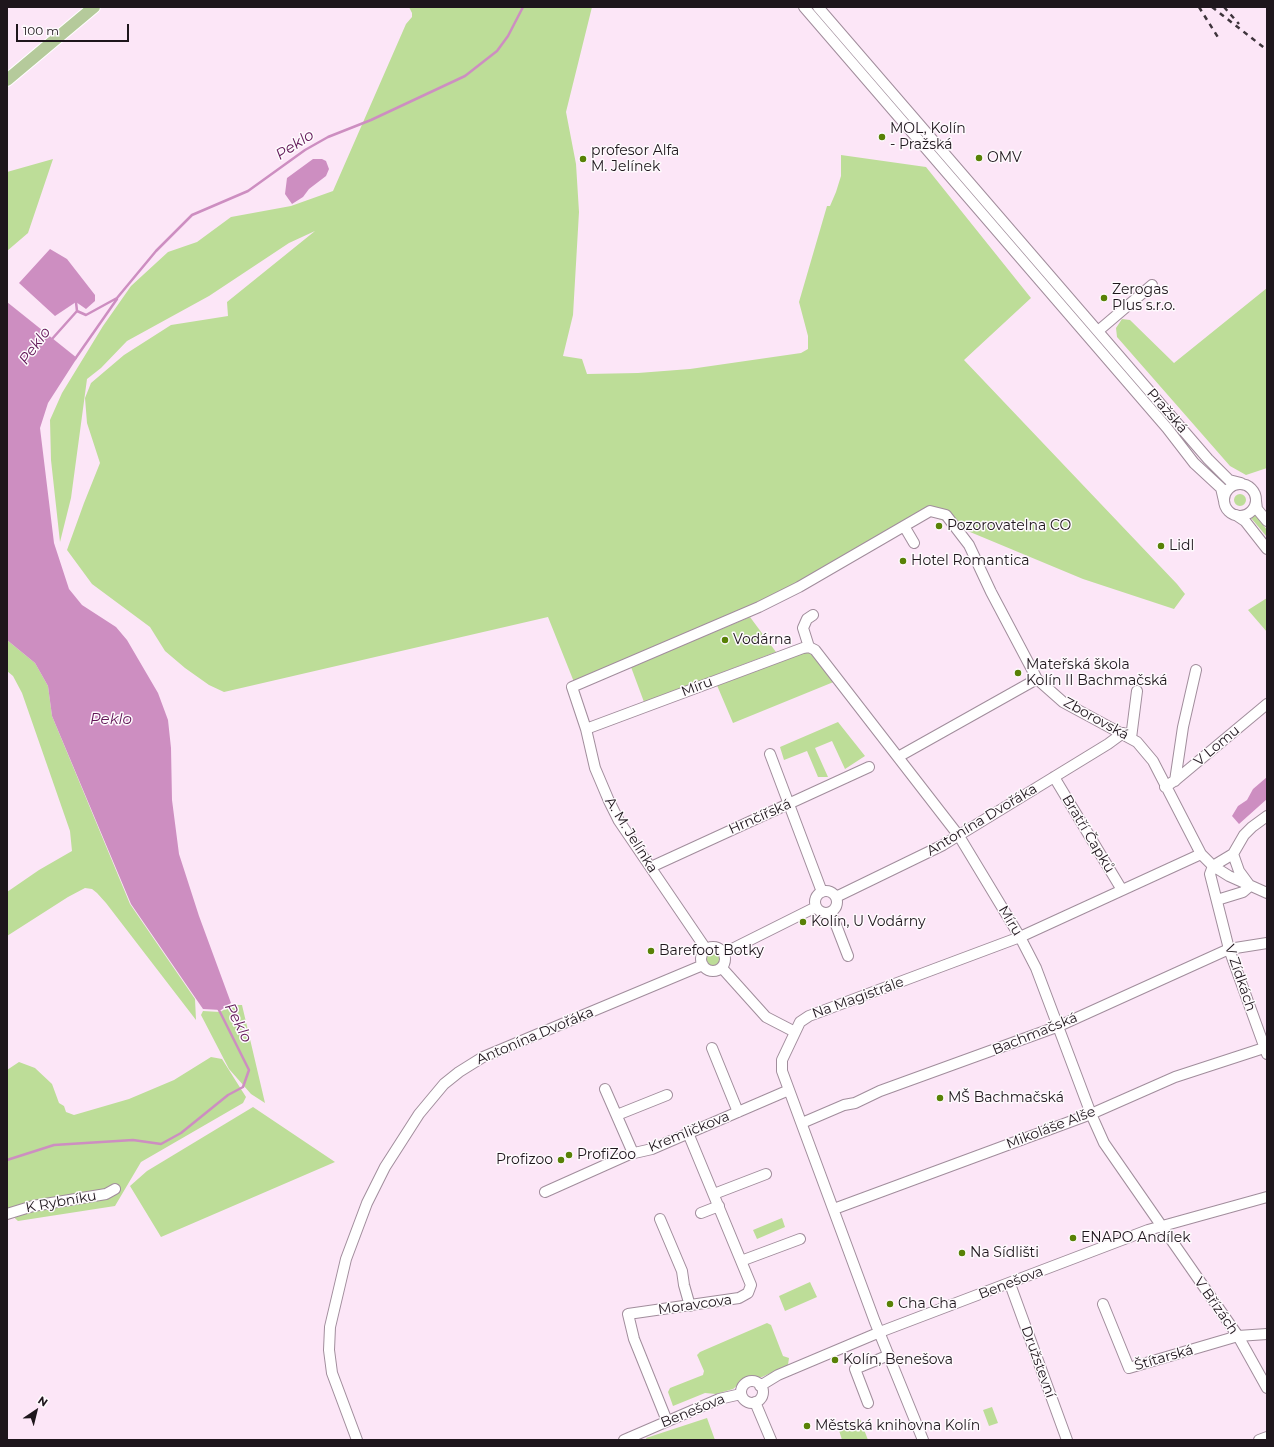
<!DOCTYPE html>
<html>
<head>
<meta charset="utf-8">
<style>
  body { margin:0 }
  #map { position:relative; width:1274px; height:1447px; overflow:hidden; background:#fce6f7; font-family:Montserrat,sans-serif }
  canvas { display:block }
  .frame { position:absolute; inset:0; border:8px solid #1e161c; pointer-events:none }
  .north { position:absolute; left:16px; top:1391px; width:40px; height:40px; -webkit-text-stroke:3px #fefafd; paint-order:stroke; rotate:35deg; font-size:11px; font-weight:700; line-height:16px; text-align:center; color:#1e161c }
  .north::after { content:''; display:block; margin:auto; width:14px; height:18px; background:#1e161c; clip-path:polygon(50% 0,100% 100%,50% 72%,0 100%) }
  .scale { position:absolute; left:16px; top:24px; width:113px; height:18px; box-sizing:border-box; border:2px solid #1e161c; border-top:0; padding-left:5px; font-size:12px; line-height:14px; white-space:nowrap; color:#1e161c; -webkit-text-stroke:3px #fefafd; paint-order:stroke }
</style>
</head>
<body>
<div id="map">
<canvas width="1274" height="1447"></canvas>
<div class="frame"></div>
<div class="north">N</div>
<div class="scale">100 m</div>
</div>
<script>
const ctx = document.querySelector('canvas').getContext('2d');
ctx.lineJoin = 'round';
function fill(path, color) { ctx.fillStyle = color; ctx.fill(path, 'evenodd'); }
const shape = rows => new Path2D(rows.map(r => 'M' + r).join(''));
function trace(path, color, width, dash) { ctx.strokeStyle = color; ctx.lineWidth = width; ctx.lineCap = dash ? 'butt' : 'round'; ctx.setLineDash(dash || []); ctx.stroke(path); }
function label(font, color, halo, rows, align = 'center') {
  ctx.font = font + ' Montserrat,sans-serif'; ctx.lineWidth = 3; ctx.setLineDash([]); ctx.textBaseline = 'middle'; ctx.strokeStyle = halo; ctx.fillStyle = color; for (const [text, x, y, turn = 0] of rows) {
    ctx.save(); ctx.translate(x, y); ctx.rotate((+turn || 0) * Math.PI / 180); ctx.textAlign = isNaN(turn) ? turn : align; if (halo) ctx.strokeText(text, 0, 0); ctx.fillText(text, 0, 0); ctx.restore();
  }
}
fill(shape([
  [409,7,592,7,566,112,576,164,579,212,573,315,563,356,582,359,587,374,638,373,690,369,801,353,808,349,808,336,799,302,827,206,830,206,836,192,841,176,841,155,926,167,1031,298,964,360,1177,584,1185,594,1174,609,1083,579,922,512,797,586,574,682,548,617,224,692,209,685,185,668,165,651,150,627,92,584,67,550,84,503,100,463,87,423,85,398,91,383,124,355,171,325,228,316,227,302,315,231,289,243,209,296,127,341,101,368,87,379,71,498,60,542,51,460,50,420,62,393,103,326,131,286,168,252,197,242,231,217,291,206,333,191,406,24,412,17,412,13],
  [53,159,28,233,7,251,7,172],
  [1267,288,1267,468,1246,475,1230,466,1117,337,1116,328,1122,319,1130,320,1174,363],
  '1234 500a6 6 0 1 1 12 0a6 6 0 1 1-12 0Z',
  [1255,514,1267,530,1267,537,1251,518],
  [1267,598,1267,632,1248,610],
  [750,617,776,652,644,702,631,667],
  [7,640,35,663,48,686,52,716,130,904,195,999,196,1020,106,903,97,893,92,889,85,888,68,897,7,936,7,892,39,870,72,851,70,831,22,693,13,676,7,671],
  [808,649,836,681,733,723,716,683],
  [838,722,865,756,845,769,832,741,815,748,828,777,818,777,807,751,784,760,780,747],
  '705 959a8 8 0 1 1 16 0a8 8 0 1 1-16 0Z',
  [233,1005,242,1005,265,1103,251,1094,229,1069,201,1015,203,1011,220,1012],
  [211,1057,222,1059,246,1097,243,1103,141,1162,115,1206,18,1221,7,1211,7,1070,19,1062,35,1068,52,1084,59,1103,64,1106,66,1112,74,1115,129,1099,174,1080],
  [253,1107,335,1162,161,1237,130,1186,147,1171],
  [782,1218,785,1227,757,1239,753,1230],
  [810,1282,817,1297,785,1311,779,1296],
  [767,1323,771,1325,783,1356,789,1358,788,1365,762,1377,747,1378,733,1389,716,1394,705,1393,673,1406,668,1392,670,1388,703,1375,704,1371,697,1355,700,1352],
  [992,1407,998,1423,989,1426,983,1410],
  [707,1418,715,1440,647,1440,646,1438],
  [860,1419,868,1440,842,1440,838,1427]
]), '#bddd98');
fill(shape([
  [313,159,322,159,326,161,329,169,326,176,309,189,303,197,292,204,285,194,287,178],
  [50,249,67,259,95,295,95,301,86,309,76,302,55,316,19,283],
  [7,302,77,358,48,403,40,428,54,543,69,589,82,605,116,627,127,640,158,693,168,720,171,748,172,800,179,854,199,916,231,1003,221,1010,203,1009,131,904,52,716,48,686,35,663,7,640],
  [1267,777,1267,799,1239,824,1232,816,1238,806,1247,800,1253,789]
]), '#cd8ec1');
trace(shape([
  [76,302,77,311],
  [52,339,77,311,86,315,117,298,156,251,192,215,248,191,305,150,328,137,371,120,465,76,497,51,508,36,523,7],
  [75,359,117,299],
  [7,1160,54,1145,133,1140,161,1144,181,1133,228,1095,243,1087,249,1070,218,1008]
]), '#cd8ec1', 2.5);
const minor = shape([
  [804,7,1167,428,1194,463,1221,488,1224,501],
  [818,7,1208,459,1229,480,1241,483],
  [1098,331,1152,285],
  '1224 500a16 16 0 1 1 32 0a16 16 0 1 1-32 0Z',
  [1256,501,1257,509,1267,521],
  [1236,515,1245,521,1267,549],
  [904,526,914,543],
  [809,647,803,628,807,619,813,615],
  [586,729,803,648,809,647,815,650,959,836,1020,937,1036,968,1091,1114,1104,1143,1238,1336,1267,1388],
  [1131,738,1137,691],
  [770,754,822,892],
  [898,757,1037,679],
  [1054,777,1122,890],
  [1175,781,1183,727,1196,670],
  [1165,787,1177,779,1267,704],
  [651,867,869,767],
  '815 902a11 11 0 1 1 22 0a11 11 0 1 1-22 0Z',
  [836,897,943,845,1108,744,1123,733],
  [1217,900,1243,892,1250,886,1239,871,1233,854],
  [831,912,848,956],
  '701 959a12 12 0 1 1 24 0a12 12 0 1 1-24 0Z',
  [706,949,619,821,609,801,595,768,586,729,572,687,759,607,799,587,930,511,946,515,969,545,991,592,1037,679,1063,702,1137,742,1153,761,1201,854,1213,866,1229,876,1267,893],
  [724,953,816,907],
  [722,968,766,1017,795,1032],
  [712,1048,738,1112],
  [1267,1054,1229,949,1210,874,1213,866,1233,854,1244,835,1252,827,1267,816],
  [605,1089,633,1153],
  [617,1115,667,1095],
  [802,1123,844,1105,855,1103,880,1091,1059,1026,1229,949,1267,943],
  [545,1192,630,1154,652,1149,789,1090],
  [714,1194,766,1174],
  [834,1209,1091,1114,1175,1077,1267,1047],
  [701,1213,719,1206],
  [7,1214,33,1206,106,1194,115,1189],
  [660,1219,682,1271,684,1285,690,1306],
  [741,1261,800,1239],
  [1010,1284,1067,1440],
  [1103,1304,1129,1368,1238,1336,1267,1334],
  '741 1392a11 11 0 1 1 22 0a11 11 0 1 1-22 0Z',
  [760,1386,778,1375,880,1332,1148,1230,1267,1197],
  [755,1402,771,1440],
  [868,1403,855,1369,889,1355],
  [667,1421,634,1339,628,1314,739,1298,748,1293,751,1285,688,1133],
  [357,1440,332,1373,329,1350,330,1327,346,1259,367,1203,385,1167,419,1114,444,1084,459,1072,483,1057,703,965],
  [624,1440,719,1399,741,1394],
  [923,1440,875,1322,782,1071,782,1060,800,1022,809,1016,1020,937,1201,854],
  [1259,1440,1267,1437]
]);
const major = shape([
  [7,80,94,7]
]);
trace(minor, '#a18d9c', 12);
trace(major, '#fff', 14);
trace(minor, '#fff', 10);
trace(major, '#b5ca9b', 12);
trace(shape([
  [1199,7,1219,39],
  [1212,7,1267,50],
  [1224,7,1239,24]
]), '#3e343c', 2.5, [5, 5]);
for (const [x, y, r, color] of [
  [882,137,4,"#588106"],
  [979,158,4,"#588106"],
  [583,159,4,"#588106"],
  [1104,298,4,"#588106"],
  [939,526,4,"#588106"],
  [1161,546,4,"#588106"],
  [903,561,4,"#588106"],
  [725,640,4,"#588106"],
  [1018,673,4,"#588106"],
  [803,922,4,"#588106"],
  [651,951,4,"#588106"],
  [940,1098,4,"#588106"],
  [569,1155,4,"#588106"],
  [561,1160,4,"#588106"],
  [1073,1238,4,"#588106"],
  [962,1253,4,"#588106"],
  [890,1304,4,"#588106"],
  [835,1360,4,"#588106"],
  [807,1426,4,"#588106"]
]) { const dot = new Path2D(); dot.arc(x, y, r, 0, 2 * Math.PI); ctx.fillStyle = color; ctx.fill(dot); trace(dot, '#fefafd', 1.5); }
label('14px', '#1e161c', '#fefafd', [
  ["MOL, Kolín",890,129],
  ["- Pražská",890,145],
  ["profesor Alfa",591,151],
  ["M. Jelínek",591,167],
  ["OMV",987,158],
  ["Zerogas",1112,290],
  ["Plus s.r.o.",1112,306],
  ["Pozorovatelna CO",947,526],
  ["Lidl",1169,546],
  ["Hotel Romantica",911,561],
  ["Vodárna",733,640],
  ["Mateřská škola",1026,665],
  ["Kolín II Bachmačská",1026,681],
  ["Kolín, U Vodárny",811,922],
  ["Barefoot Botky",659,951],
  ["MŠ Bachmačská",948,1098],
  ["ProfiZoo",577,1155],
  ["Profizoo",553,1160,"right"],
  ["ENAPO Andílek",1081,1238],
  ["Na Sídlišti",970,1253],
  ["Cha Cha",898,1304],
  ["Kolín, Benešova",843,1360],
  ["Městská knihovna Kolín",815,1426]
], 'left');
label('14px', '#1e161c', '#fefafd', [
  ["Pražská",1167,411,49],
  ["Míru",697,687,-21],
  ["Zborovská",1096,719,29],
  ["V Lomu",1217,746,-40],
  ["Hrnčířská",760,817,-24],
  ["Antonína Dvořáka",982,820,-31],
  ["Bratří Čapků",1088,834,59],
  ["A. M. Jelínka",631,835,58],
  ["Míru",1010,921,59],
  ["V Zídkách",1240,978,71],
  ["Na Magistrále",858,998,-20],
  ["Bachmačská",1035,1034,-22],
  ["Antonína Dvořáka",535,1036,-23],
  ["Mikoláše Alše",1051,1128,-21],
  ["Kremličkova",689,1132,-22],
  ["K Rybníku",61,1202,-10],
  ["Benešova",1011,1283,-21],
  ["Moravcova",695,1305,-8],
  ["V Břízách",1216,1306,55],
  ["Štítarská",1164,1358,-16],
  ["Družstevní",1038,1362,70],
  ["Benešova",693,1411,-22]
]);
label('italic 15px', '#611657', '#fefafd', [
  ["Peklo",295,145,-33],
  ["Peklo",35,346,-54],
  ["Peklo",111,720],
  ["Peklo",238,1023,63]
]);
</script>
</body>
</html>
